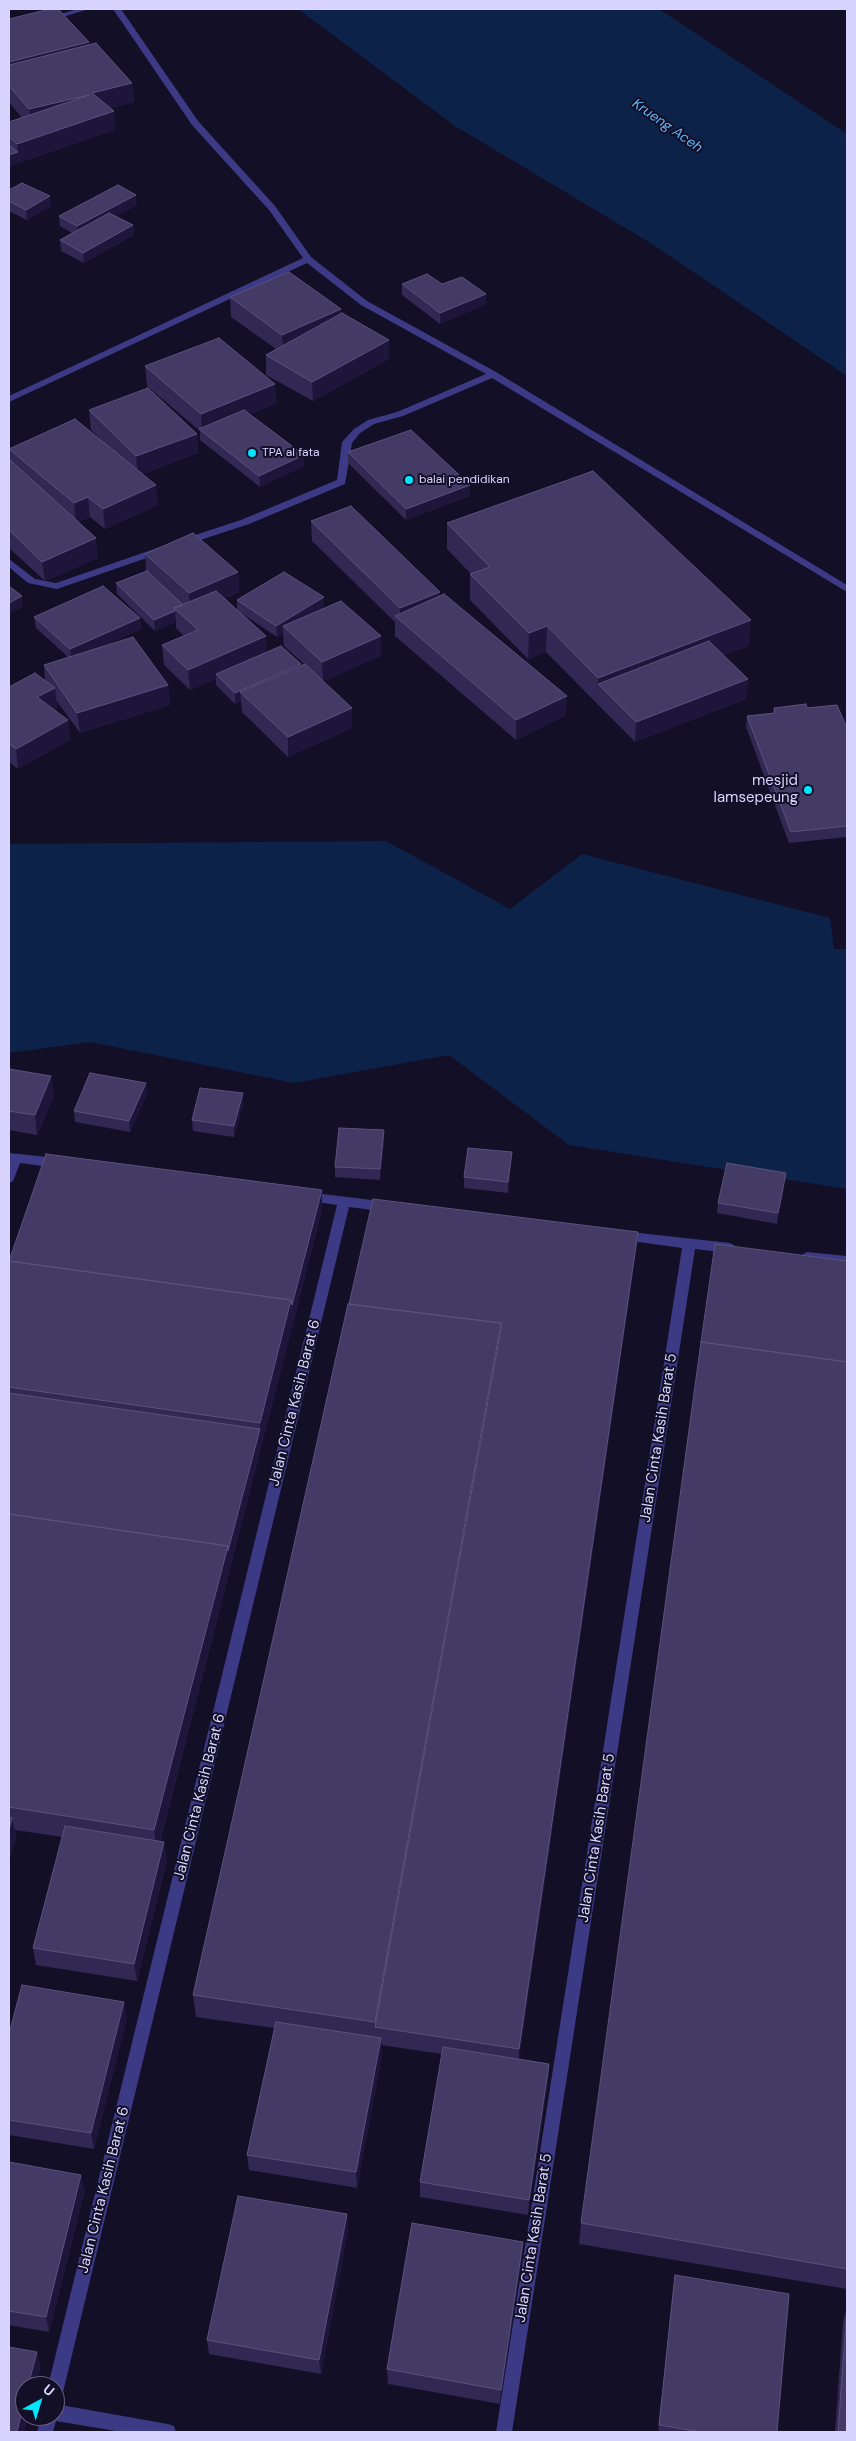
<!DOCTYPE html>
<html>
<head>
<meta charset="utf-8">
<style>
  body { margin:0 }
  #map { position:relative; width:856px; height:2441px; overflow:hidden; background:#130f26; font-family:"DM Sans",sans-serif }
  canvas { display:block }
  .frame { position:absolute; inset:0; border:10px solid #d9d4ff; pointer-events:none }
  .north { position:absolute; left:15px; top:2376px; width:50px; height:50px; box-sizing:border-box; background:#130f26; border:1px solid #625e7d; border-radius:50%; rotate:39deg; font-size:14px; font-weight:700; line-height:20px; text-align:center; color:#d9d4ff }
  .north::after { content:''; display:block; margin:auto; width:18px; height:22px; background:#00e5ff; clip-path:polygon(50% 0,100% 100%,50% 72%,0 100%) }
</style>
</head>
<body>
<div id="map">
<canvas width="856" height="2441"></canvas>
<div class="frame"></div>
<div class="north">U</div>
</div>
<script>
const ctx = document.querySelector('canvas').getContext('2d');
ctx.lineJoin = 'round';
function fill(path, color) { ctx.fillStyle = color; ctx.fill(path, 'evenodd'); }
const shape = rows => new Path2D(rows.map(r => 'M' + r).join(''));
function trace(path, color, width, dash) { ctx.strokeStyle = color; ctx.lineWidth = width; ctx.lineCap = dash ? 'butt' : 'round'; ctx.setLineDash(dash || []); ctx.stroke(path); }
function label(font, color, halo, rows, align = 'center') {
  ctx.font = font + ' "DM Sans",sans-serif'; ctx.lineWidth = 4; ctx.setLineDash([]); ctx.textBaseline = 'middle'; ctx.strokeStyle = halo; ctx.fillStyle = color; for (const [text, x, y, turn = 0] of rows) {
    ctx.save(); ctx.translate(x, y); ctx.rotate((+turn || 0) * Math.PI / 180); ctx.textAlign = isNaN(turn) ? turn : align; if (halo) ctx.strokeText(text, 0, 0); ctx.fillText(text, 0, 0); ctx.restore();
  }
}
fill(shape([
  [298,9,659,9,847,134,847,376,652,244,455,126],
  [386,841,510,909,582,854,830,918,834,949,847,949,847,1189,569,1145,449,1055,294,1083,90,1042,9,1053,9,844]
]), '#0c2248');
fill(shape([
  [77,9,89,9,49,21,45,19,77,9],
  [113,9,121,9,198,121,275,206,311,257,367,301,496,372,847,585,847,592,492,378,403,416,374,424,360,433,352,443,345,484,249,524,188,544,180,544,180,540,241,520,337,480,342,442,354,429,368,420,397,412,486,374,361,305,307,263,9,402,9,396,303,258,269,210,192,125,113,9],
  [160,547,165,550,164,552,57,589,28,583,9,567,9,559,35,579,56,583,160,547],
  [9,1153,58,1158,64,1163,58,1168,20,1163,13,1181,9,1183,9,1153],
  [306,1192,388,1202,394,1207,388,1212,349,1207,63,2392,61,2398,55,2400,55,2386,48,2386,337,1205,302,1200,300,1197,302,1194,306,1192],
  [621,1231,730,1243,734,1245,736,1248,734,1251,730,1253,695,1249,512,2432,496,2432,682,1248,617,1239,615,1236,617,1233,621,1231],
  [807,1252,847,1256,847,1266,803,1260,801,1257,803,1254,807,1252],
  [55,2404,168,2424,174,2426,176,2432,122,2432,56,2421,53,2432,37,2432,41,2416,55,2416,55,2404]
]), '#3d3a85');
fill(shape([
  [9,19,89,45,132,83,134,102,110,108,114,111,115,130,9,166,9,122,22,118,9,102],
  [9,190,51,206,27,220,9,211],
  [137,205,116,216,133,225,134,235,84,263,61,251,60,240,72,233,60,226,59,216],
  [402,284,442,284,486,294,486,304,440,324,402,295],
  [230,297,341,314,389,359,313,401,266,375,266,355,276,349,231,317],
  [145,366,275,384,276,404,250,414,304,455,304,466,260,487,200,440,200,431,147,386],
  [89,410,197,434,198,453,143,474,158,505,105,529,90,517,78,522,98,558,45,581,9,548,9,459,10,460,9,448,104,442,91,430],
  [348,452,470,496,406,520,348,463],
  [311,521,440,592,440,595,566,715,516,740,395,636,395,622,312,541],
  [447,523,749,646,723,655,748,679,746,699,635,742,546,652,528,659,470,600,470,574,471,574,447,549],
  [145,554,238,572,239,592,225,598,237,610,237,600,324,597,324,608,381,656,323,681,352,728,288,757,242,712,241,701,235,704,216,685,216,679,190,690,164,665,162,645,184,636,176,628,176,622,155,631,117,594,116,583,146,571],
  [241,613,277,637,283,633,284,646,304,664,301,666,301,664,266,652,266,636],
  [34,617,140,618,141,629,99,648,168,685,170,705,80,733,56,700,57,708,54,710,68,720,70,740,18,769,9,762,9,687,45,681,44,665,68,657,36,628],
  [774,708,807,708,847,728,847,837,789,843,746,727,747,716,773,713],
  [9,1069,51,1076,54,1096,37,1135,9,1130],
  [146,1083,147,1094,130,1132,75,1122,74,1111],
  [243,1093,243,1104,234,1137,193,1131,192,1120],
  [384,1130,384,1141,380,1180,335,1177,335,1167],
  [511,1163,508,1193,464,1188,464,1177],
  [786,1173,777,1224,717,1213,718,1203],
  [322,1190,322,1210,160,1842,167,1860,137,1981,36,1965,33,1948,62,1837,15,1830,16,1836,9,1860,9,1261],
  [638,1232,636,1251,519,2059,549,2064,548,2081,528,2215,420,2197,420,2182,442,2054,381,2045,382,2055,357,2188,249,2170,247,2155,274,2028,196,2017,193,1995,349,1304],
  [847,1261,847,2289,579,2244,581,2223],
  [127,2018,94,2149,9,2135,9,2034],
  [9,2162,85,2190,49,2332,9,2325],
  [347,2214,348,2230,321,2374,209,2354,207,2340],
  [522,2258,500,2404,388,2384,387,2369],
  [675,2275,777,2432,658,2432,673,2290],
  [847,2307,847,2432,835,2432,843,2321]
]), '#312854');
fill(shape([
  [89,42,91,61,9,81,9,62],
  [132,83,134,102,94,112,92,93],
  [89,95,31,128,29,109],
  [114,111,115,130,9,166,9,155,18,152,17,144],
  [136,195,137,205,78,236,77,226],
  [50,196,51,206,27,220,26,210],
  [133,225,134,235,84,263,83,253],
  [486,294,486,304,440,324,440,313],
  [341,309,341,328,283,354,282,335],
  [389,340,389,359,313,401,312,382],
  [275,384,276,404,204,433,202,432,201,414],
  [197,434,198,453,138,476,136,456],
  [304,455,304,466,260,487,259,476],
  [156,485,158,505,105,529,103,509],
  [470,485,470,496,406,520,406,509],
  [88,497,90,517,76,523,74,503],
  [96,538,98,558,45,581,42,562],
  [238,572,239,592,190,613,189,593],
  [440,592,440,611,400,621,400,608],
  [22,596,23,607,9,614,9,603],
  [324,597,324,608,283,626,283,633,277,637,276,626],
  [175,611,176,622,155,631,154,620],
  [140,618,141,629,72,660,70,649],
  [751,620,749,646,612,698,598,684,597,704,598,678],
  [547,626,546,652,528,659,529,633],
  [266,636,267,656,216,674,216,679,190,690,188,670],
  [381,636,381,656,323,682,322,662],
  [301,664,301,675,240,692,241,701,235,704,235,693],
  [748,679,746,699,635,742,636,722],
  [168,685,170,705,80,733,77,713],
  [55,688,57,708,40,717,37,697],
  [567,696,566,715,516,740,516,720],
  [352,708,352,728,288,757,288,737],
  [68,720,70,740,18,769,16,749],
  [51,1076,54,1096,37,1135,35,1115],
  [146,1083,147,1094,130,1132,129,1121],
  [243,1093,243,1104,234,1137,234,1126],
  [384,1130,384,1141,380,1180,380,1169],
  [512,1152,511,1163,508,1193,508,1182],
  [786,1173,785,1184,777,1224,778,1213],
  [322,1190,322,1210,293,1325,292,1305],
  [638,1232,636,1251,518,2066,519,2049],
  [291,1300,293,1325,157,1852,154,1830,228,1546,260,1429,260,1423],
  [501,1323,501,1348,375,2027,375,2022],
  [12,1818,16,1836,9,1860,9,1830],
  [164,1842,167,1860,137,1981,134,1964],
  [124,2002,127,2018,94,2149,91,2133],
  [381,2038,382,2055,357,2188,356,2172],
  [549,2064,548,2081,528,2215,529,2200],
  [81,2175,85,2190,49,2332,46,2317],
  [347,2214,348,2230,321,2374,319,2360],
  [523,2242,522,2258,500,2404,501,2390],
  [37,2352,41,2367,36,2386,28,2386],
  [25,2400,25,2416,29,2416,24,2432,17,2432]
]), '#1d163a');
const building = shape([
  [50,9,58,9,89,42,9,62,9,19,50,9],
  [96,43,132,83,92,93,114,111,17,144,9,137,9,122,89,95,29,109,9,86,9,65,96,43],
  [9,145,18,152,9,155,9,145],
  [22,183,50,196,26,210,9,201,9,190,22,183],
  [118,185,136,195,77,226,59,216,118,185],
  [109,213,133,225,83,253,60,240,109,213],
  [289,272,341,309,282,335,230,297,289,272],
  [427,274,442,284,462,277,486,294,440,313,402,284,427,274],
  [342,313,389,340,312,382,266,355,342,313],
  [219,338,275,384,201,414,145,366,219,338],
  [148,388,197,434,136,456,89,410,148,388],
  [244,410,304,455,259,476,199,429,244,410],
  [75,419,156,485,103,509,88,497,74,503,9,449,75,419],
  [411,430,470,485,406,509,348,452,411,430],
  [9,459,96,538,42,562,9,530,9,459],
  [593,471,751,620,598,678,547,626,529,633,470,574,490,567,447,523,593,471],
  [351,506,440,592,400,608,311,521,351,506],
  [193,533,238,572,189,593,145,554,193,533],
  [147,571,183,605,174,608,175,611,154,620,116,583,147,571],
  [284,572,324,597,276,626,237,600,284,572],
  [9,586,22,596,9,603,9,586],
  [103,586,140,618,70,649,34,617,103,586],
  [216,591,266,636,188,670,162,645,198,630,174,608,216,591],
  [444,594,567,696,516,720,395,616,444,594],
  [341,601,381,636,322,662,283,626,341,601],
  [133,637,168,685,77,713,44,665,133,637],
  [709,641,748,679,636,722,598,684,709,641],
  [281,646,301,664,235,693,216,674,281,646],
  [305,664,352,708,288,737,240,692,305,664],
  [35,673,55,688,37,697,68,720,16,749,9,744,9,687,35,673],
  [806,704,807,708,837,705,847,728,847,826,791,832,747,716,775,713,774,708,806,704],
  [9,1069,51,1076,35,1115,9,1111,9,1069],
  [90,1073,146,1083,129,1121,74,1111,90,1073],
  [200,1088,243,1093,234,1126,192,1120,200,1088],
  [339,1128,384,1130,380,1169,335,1167,339,1128],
  [468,1148,512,1152,508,1182,464,1177,468,1148],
  [46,1154,322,1190,292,1305,291,1300,9,1261,46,1154],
  [727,1163,786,1173,778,1213,718,1203,727,1163],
  [373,1199,638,1232,519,2049,375,2027,501,1329,501,1323,349,1304,373,1199],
  [715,1244,847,1261,847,1362,701,1342,715,1244],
  [9,1261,291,1300,260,1423,9,1387,9,1261],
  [348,1304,501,1323,375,2022,193,1995,348,1304],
  [701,1342,847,1362,847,2269,581,2223,701,1342],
  [9,1393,260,1429,228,1551,228,1546,9,1514,9,1393],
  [9,1514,228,1546,154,1830,9,1807,9,1514],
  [9,1817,12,1818,9,1830,9,1817],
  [65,1826,164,1842,134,1964,33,1948,65,1826],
  [22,1985,124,2002,91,2133,9,2120,9,2034,22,1985],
  [276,2022,381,2038,356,2172,247,2155,276,2022],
  [443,2047,549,2064,529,2200,420,2182,443,2047],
  [9,2162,81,2175,46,2317,9,2311,9,2162],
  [238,2196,347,2214,319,2360,207,2340,238,2196],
  [412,2223,523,2242,501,2390,387,2369,412,2223],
  [675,2275,789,2294,777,2432,701,2432,659,2425,675,2275],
  [847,2309,847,2432,838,2432,847,2309],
  [9,2347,37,2352,28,2386,25,2386,25,2400,17,2432,9,2432,9,2347]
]);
fill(building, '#433a66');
trace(building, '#5a527e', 1);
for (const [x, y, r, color] of [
  [252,453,5,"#00e5ff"],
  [409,480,5,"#00e5ff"],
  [808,790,5,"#00e5ff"]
]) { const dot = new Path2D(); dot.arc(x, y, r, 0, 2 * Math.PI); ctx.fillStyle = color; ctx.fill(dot); trace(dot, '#130f26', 2); }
label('12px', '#d9d4ff', '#130f26', [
  ["TPA al fata",262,453],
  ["balai pendidikan",419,480]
], 'left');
label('italic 14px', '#62b6ff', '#130f26', [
  ["Krueng Aceh",667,126,35]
]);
label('15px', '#d9d4ff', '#130f26', [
  ["mesjid",798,781],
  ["lamsepeung",798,798]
], 'right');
label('15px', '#d9d4ff', '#130f26', [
  ["Jalan Cinta Kasih Barat 6",295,1403,-76],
  ["Jalan Cinta Kasih Barat 5",659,1438,-81],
  ["Jalan Cinta Kasih Barat 6",200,1797,-76],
  ["Jalan Cinta Kasih Barat 5",597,1838,-81],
  ["Jalan Cinta Kasih Barat 6",104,2190,-76],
  ["Jalan Cinta Kasih Barat 5",534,2238,-81]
]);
</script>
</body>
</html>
